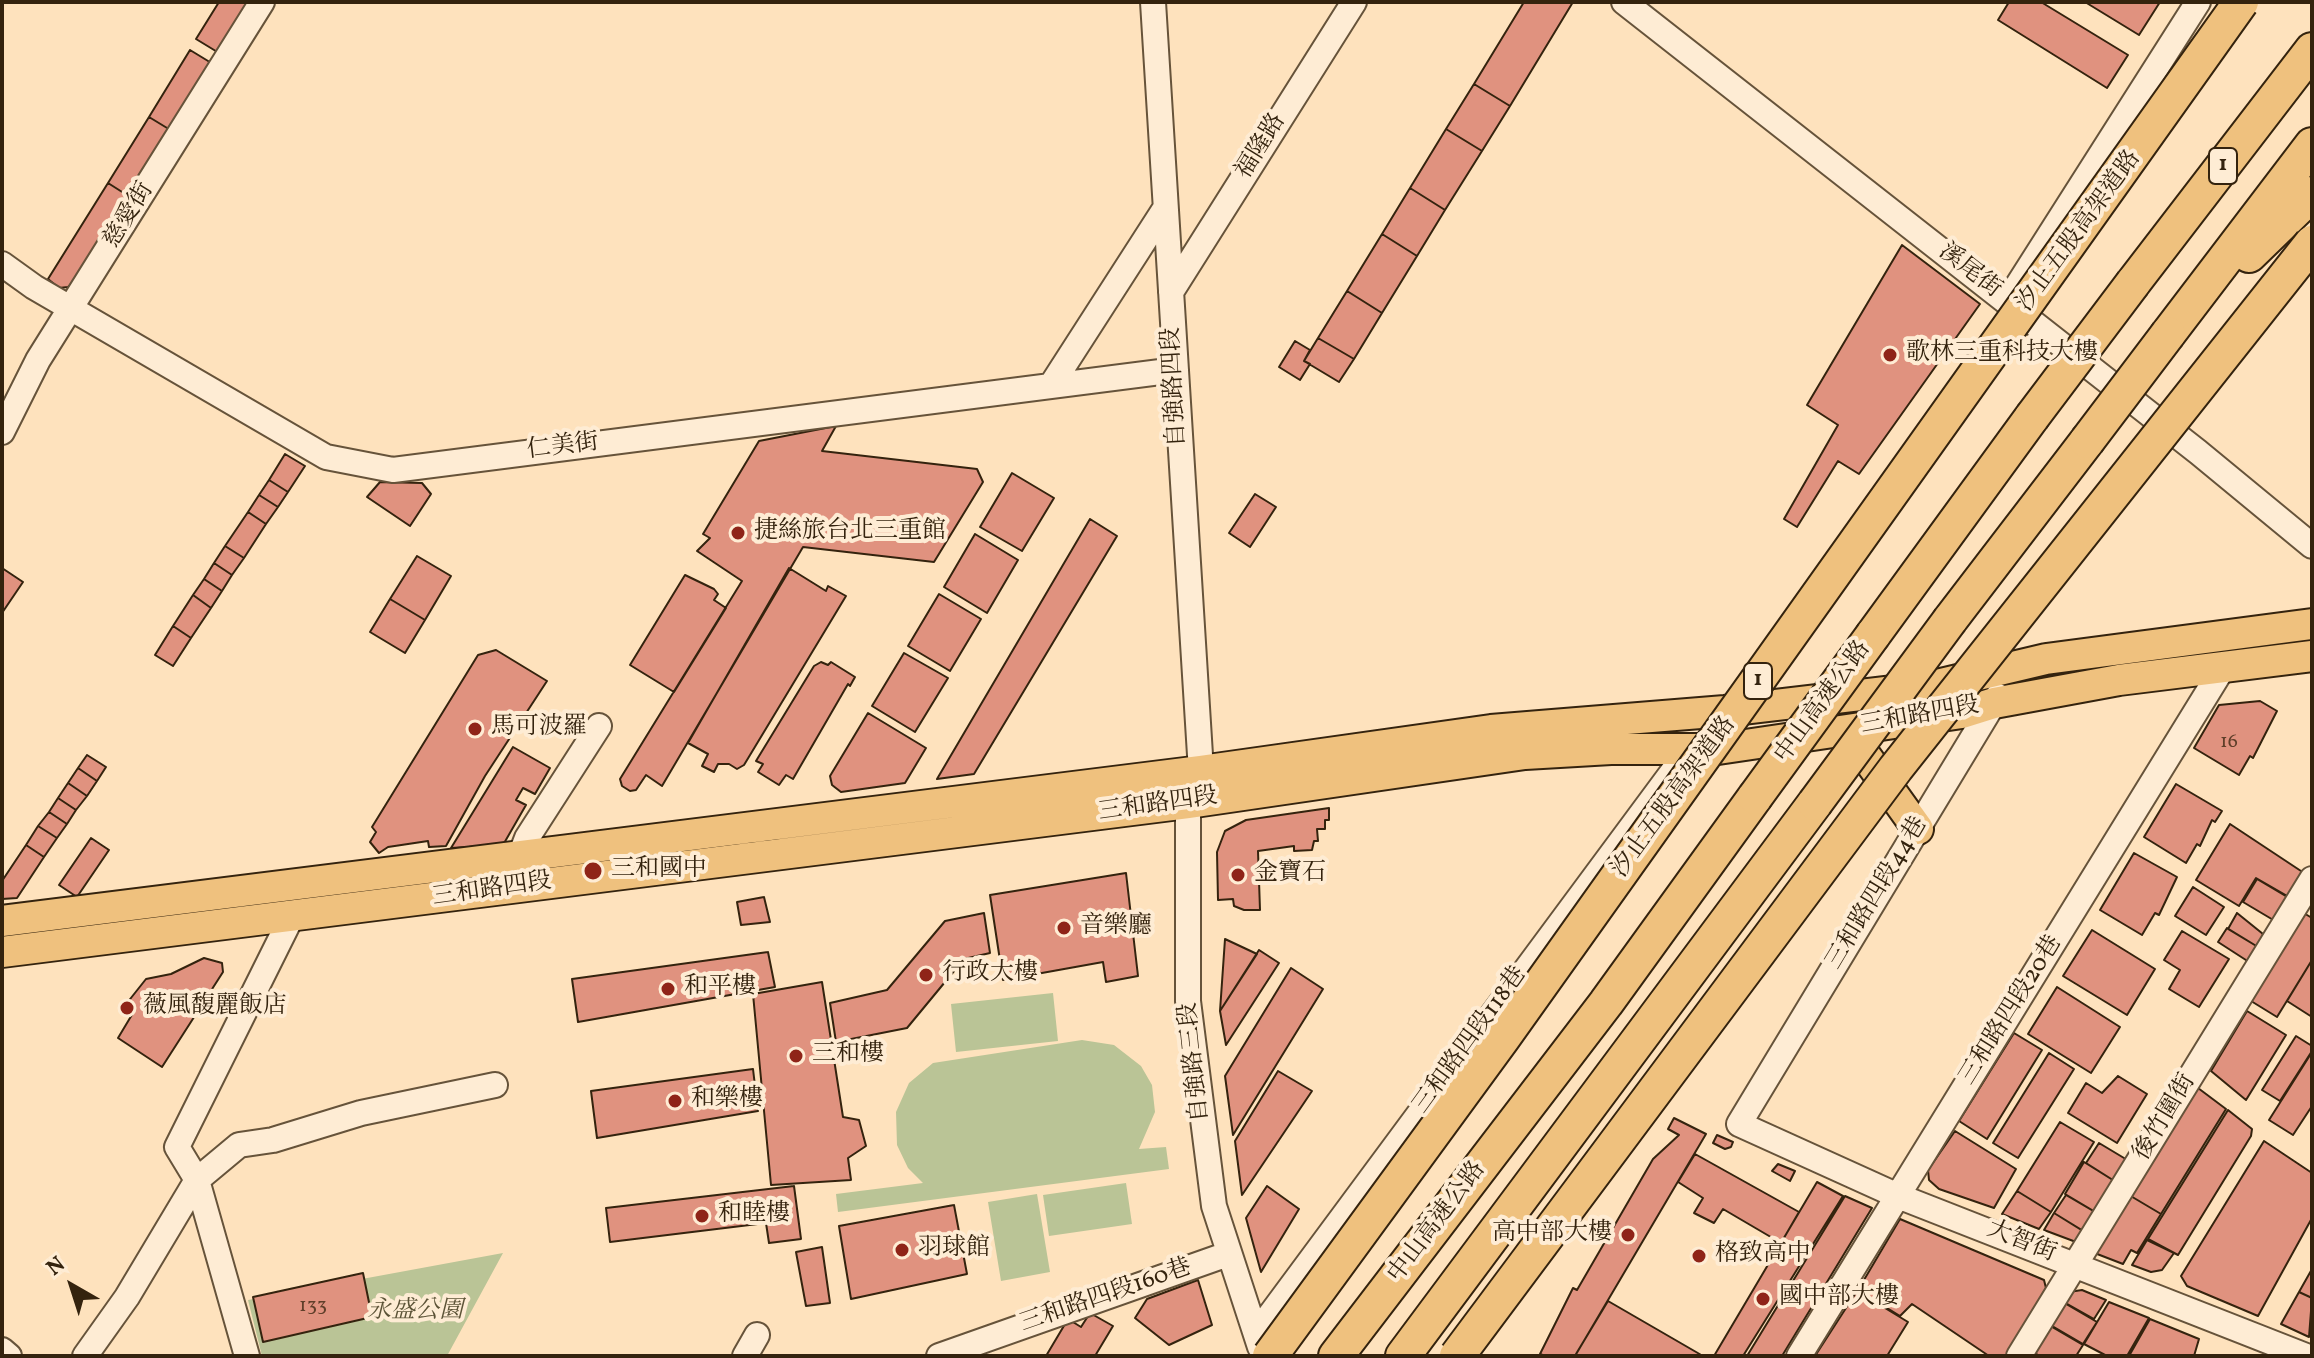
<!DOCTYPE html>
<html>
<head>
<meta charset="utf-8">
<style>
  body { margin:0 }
  #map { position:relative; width:2314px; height:1358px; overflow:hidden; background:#fee2bd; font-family:Vollkorn,serif }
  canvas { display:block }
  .frame { position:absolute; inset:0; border:4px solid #34230e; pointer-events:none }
  .north { position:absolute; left:32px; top:1246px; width:80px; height:80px; -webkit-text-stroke:6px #feecd4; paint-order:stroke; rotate:321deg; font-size:22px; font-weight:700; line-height:32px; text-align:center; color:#34230e }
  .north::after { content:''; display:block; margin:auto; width:28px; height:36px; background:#34230e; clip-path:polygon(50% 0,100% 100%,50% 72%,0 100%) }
</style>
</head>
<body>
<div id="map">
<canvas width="2314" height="1358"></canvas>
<div class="frame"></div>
<div class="north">N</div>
</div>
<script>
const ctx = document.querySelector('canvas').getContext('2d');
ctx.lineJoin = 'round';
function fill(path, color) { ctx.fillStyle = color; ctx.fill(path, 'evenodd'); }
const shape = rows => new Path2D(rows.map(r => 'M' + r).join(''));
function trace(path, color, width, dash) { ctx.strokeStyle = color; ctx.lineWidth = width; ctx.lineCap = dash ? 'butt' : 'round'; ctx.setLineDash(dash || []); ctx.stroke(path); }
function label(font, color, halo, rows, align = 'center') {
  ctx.font = font + ' Vollkorn,"Noto Serif TC",serif'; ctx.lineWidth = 8; ctx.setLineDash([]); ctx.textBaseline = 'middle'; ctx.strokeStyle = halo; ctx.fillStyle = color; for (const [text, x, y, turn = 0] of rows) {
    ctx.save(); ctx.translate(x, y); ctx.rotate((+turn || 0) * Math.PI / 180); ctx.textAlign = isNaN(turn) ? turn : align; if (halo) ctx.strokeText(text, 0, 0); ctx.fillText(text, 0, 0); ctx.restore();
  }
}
fill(shape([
  [1053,993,1058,1041,956,1052,951,1004],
  [1082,1040,1114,1045,1141,1066,1152,1085,1155,1112,1139,1149,1166,1147,1169,1169,838,1212,836,1194,923,1183,908,1168,897,1145,896,1112,909,1083,933,1063],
  [1126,1183,1132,1224,1049,1236,1043,1195],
  [1037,1194,1050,1272,1001,1281,988,1202],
  [503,1253,447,1356,262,1356,248,1300]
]), '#bac496');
const building = shape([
  [219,2,250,2,219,53,196,39,219,2],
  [1524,2,1573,2,1510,106,1474,84,1524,2],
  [2009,2,2041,2,2128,55,2107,88,1998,20,2009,2],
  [2085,2,2160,2,2139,35,2085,2],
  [190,50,213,64,172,131,149,117,190,50],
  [1474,84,1510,106,1482,151,1446,129,1474,84],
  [149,117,172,131,130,197,108,183,149,117],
  [1446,129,1482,151,1445,210,1410,188,1446,129],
  [108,183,130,197,80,277,68,287,59,288,48,279,108,183],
  [1410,188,1445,210,1417,256,1382,234,1410,188],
  [1382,234,1417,256,1382,313,1347,291,1382,234],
  [1902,245,1980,304,1859,474,1838,461,1797,527,1784,519,1838,425,1807,405,1902,245],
  [1347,291,1382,313,1354,359,1318,338,1347,291],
  [1318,338,1354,359,1339,382,1304,361,1318,338],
  [1295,341,1310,350,1304,361,1310,364,1300,380,1279,367,1295,341],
  [836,426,822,451,977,469,983,482,934,562,803,547,662,786,646,775,636,790,630,791,622,786,620,779,742,581,697,551,710,538,703,534,759,441,836,426],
  [285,454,305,466,288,492,269,480,285,454],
  [1012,473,1054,498,1022,551,980,527,1012,473],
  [269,480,288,492,278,507,259,495,269,480],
  [380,482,422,483,431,494,410,526,367,497,380,482],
  [1255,494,1276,507,1250,547,1229,533,1255,494],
  [259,495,278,507,266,524,248,512,259,495],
  [248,512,266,524,244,558,225,546,248,512],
  [1090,519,1117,536,974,774,937,779,1090,519],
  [975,534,1018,560,987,613,944,587,975,534],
  [225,546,244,558,232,575,214,563,225,546],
  [417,556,451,576,425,620,390,599,417,556],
  [214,563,232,575,222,591,204,579,214,563],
  [2,568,23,582,2,613,2,568],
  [789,568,826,591,828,586,846,596,744,765,737,769,729,764,718,764,714,772,702,766,708,754,688,743,789,568],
  [685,575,714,589,718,594,714,600,726,608,674,692,630,665,685,575],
  [204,579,222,591,211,608,193,595,204,579],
  [939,594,981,619,950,671,908,646,939,594],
  [193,595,211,608,191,638,173,626,193,595],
  [390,599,425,620,405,653,370,632,390,599],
  [173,626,191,638,173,666,155,655,173,626],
  [496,650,547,681,485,776,446,846,429,847,428,841,388,847,379,853,370,842,376,832,372,827,478,655,496,650],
  [904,653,948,678,915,732,872,706,904,653],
  [821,662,828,665,831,662,855,677,850,686,848,684,793,779,786,775,779,785,758,772,763,764,756,761,814,666,821,662],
  [2260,701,2277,711,2253,758,2250,756,2239,775,2194,748,2219,705,2260,701],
  [868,713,926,748,905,783,841,792,832,785,830,776,868,713],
  [513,747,550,768,535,794,523,788,516,800,526,805,503,845,451,848,513,747],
  [87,755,106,767,97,781,78,768,87,755],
  [78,768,97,781,87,796,68,783,78,768],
  [68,783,87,796,76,810,58,798,68,783],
  [2176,784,2222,811,2215,822,2212,820,2200,846,2197,844,2186,863,2144,837,2176,784],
  [58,798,76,810,67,824,49,812,58,798],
  [1329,808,1329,820,1325,820,1325,829,1317,829,1318,841,1314,841,1312,850,1294,851,1294,846,1258,851,1260,910,1244,910,1234,906,1233,899,1218,900,1217,852,1225,831,1246,820,1329,808],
  [49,812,67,824,57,838,38,826,49,812],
  [2230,824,2304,873,2289,897,2256,878,2239,906,2196,880,2230,824],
  [38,826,57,838,44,857,26,845,38,826],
  [91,838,109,850,77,897,59,885,91,838],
  [26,845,44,857,17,898,2,899,2,881,26,845],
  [2134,853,2177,877,2159,915,2155,913,2142,935,2100,910,2134,853],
  [1126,873,1138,976,1106,982,1103,962,1003,980,990,895,1126,873],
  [2257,879,2289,898,2275,921,2243,902,2257,879],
  [2193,887,2224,907,2206,935,2175,916,2193,887],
  [764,897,770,922,741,925,737,902,764,897],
  [2302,912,2312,918,2312,960,2277,1017,2251,1001,2302,912],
  [984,913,990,953,964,959,907,1028,836,1042,830,1003,887,990,945,921,984,913],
  [2237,913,2263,934,2258,947,2228,929,2237,913],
  [2227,928,2258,947,2249,962,2218,942,2227,928],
  [2092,930,2155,969,2127,1015,2063,976,2092,930],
  [2182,931,2229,959,2199,1007,2169,989,2180,970,2164,960,2182,931],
  [1225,939,1257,954,1220,1011,1225,939],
  [1259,950,1279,963,1226,1045,1220,1011,1259,950],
  [768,952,775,987,578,1022,572,979,768,952],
  [204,958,222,963,223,972,162,1067,118,1038,133,1013,123,1008,146,979,171,974,204,958],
  [2312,960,2312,1017,2287,1001,2312,960],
  [1291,968,1323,989,1233,1135,1225,1076,1291,968],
  [822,982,843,1117,859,1120,866,1146,848,1158,851,1180,771,1185,753,994,822,982],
  [2057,987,2120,1027,2091,1073,2028,1034,2057,987],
  [2247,1011,2286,1035,2246,1100,2211,1071,2247,1011],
  [2014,1033,2042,1050,1987,1139,1959,1121,2014,1033],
  [2296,1036,2312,1046,2312,1051,2280,1101,2262,1090,2296,1036],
  [2312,1052,2312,1106,2293,1135,2269,1120,2312,1052],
  [2049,1053,2074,1069,2018,1158,1993,1143,2049,1053],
  [753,1069,758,1111,597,1138,591,1091,753,1069],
  [1278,1071,1312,1091,1242,1195,1235,1141,1278,1071],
  [2118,1076,2147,1094,2117,1143,2068,1113,2086,1083,2102,1093,2118,1076],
  [2198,1088,2226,1109,2161,1214,2129,1195,2198,1088],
  [2228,1110,2252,1129,2251,1136,2178,1255,2148,1239,2228,1110],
  [1674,1118,1706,1134,1575,1356,1545,1356,1540,1354,1573,1288,1577,1290,1653,1159,1679,1135,1668,1129,1674,1118],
  [2060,1122,2094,1142,2051,1212,2017,1191,2060,1122],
  [1955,1131,2016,1169,1994,1208,1939,1189,1929,1180,1928,1170,1955,1131],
  [1717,1135,1733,1142,1731,1147,1725,1149,1713,1143,1717,1135],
  [2264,1141,2312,1173,2312,1218,2258,1316,2187,1286,2181,1276,2264,1141],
  [2099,1143,2129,1161,2116,1182,2086,1163,2099,1143],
  [1695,1154,1799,1212,1781,1243,1723,1209,1714,1223,1694,1213,1703,1198,1678,1182,1695,1154],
  [2084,1162,2116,1182,2097,1213,2065,1194,2084,1162],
  [1778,1164,1795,1171,1790,1181,1772,1171,1778,1164],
  [1817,1182,1843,1196,1743,1356,1714,1356,1817,1182],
  [794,1186,801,1239,769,1243,766,1223,610,1242,606,1208,794,1186],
  [1267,1186,1299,1209,1261,1272,1246,1218,1267,1186],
  [2017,1191,2051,1212,2039,1229,2002,1214,2017,1191],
  [2066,1195,2095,1212,2083,1231,2054,1213,2066,1195],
  [2129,1195,2161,1214,2137,1253,2131,1250,2123,1264,2092,1252,2129,1195],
  [1845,1196,1872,1208,1782,1356,1747,1356,1845,1196],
  [954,1205,967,1274,851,1299,839,1226,954,1205],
  [2054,1213,2085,1232,2076,1242,2044,1230,2054,1213],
  [1900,1219,2044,1280,2046,1288,2008,1356,1989,1356,1912,1304,1900,1316,1858,1290,1900,1219],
  [2147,1240,2174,1253,2162,1270,2151,1272,2132,1265,2147,1240],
  [822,1247,830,1303,806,1306,796,1252,822,1247],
  [2312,1269,2312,1298,2299,1292,2312,1269],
  [363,1273,372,1317,263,1342,253,1297,363,1273],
  [1198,1280,1212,1325,1169,1345,1135,1318,1147,1299,1198,1280],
  [2082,1290,2106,1300,2094,1319,2062,1301,2069,1292,2082,1290],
  [1857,1291,1908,1322,1887,1356,1815,1356,1857,1291],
  [2299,1292,2312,1298,2309,1337,2281,1324,2299,1292],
  [1608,1301,1703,1356,1579,1356,1576,1354,1608,1301],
  [2061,1301,2097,1322,2083,1344,2047,1323,2061,1301],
  [2109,1302,2149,1318,2127,1356,2107,1356,2084,1344,2109,1302],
  [1090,1313,1113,1326,1095,1356,1046,1356,1068,1319,1081,1327,1090,1313],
  [2150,1319,2199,1339,2194,1356,2129,1356,2150,1319],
  [2047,1324,2083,1345,2076,1356,2040,1356,2031,1351,2047,1324]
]);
fill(building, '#e0927f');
trace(building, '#34230e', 2);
const minor = shape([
  [1153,2,1201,771,1188,803,1188,1001,1214,1206,1260,1347],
  [1624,2,2198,452,2312,546],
  [2,264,34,287,326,457,393,470,1176,370],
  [1171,292,1354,2],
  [2007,302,2198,2],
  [1052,384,1164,210],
  [2,432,38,360,262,2],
  [1998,696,1739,1124,1898,1196,2306,1356],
  [520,856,527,838,599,726],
  [1256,1334,1685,755],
  [2,1350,9,1356],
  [85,1356,127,1297,197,1180,177,1147,292,916],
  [247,1356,197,1180,239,1145,273,1140,361,1113,495,1085],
  [745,1356,757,1335],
  [939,1356,1228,1254],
  [1799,1356,2224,666],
  [2019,1356,2312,879]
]);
const major = shape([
  [1847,730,1918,829],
  [2,921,1201,771,1491,730,1725,711,1928,687,2046,659,2312,624],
  [2,952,1188,803,1525,754,1611,749,1718,749,1962,713,1994,703,2119,680,2312,656]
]);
const highway = shape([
  [2249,255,2312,194],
  [2133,283,2312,50],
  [2168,334,2312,145],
  [1950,620,2087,441],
  [1873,635,2032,417],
  [1336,1356,1606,1003,1755,797],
  [1403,1356,1815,803]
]);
trace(minor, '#66533a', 28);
trace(major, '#34230e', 34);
trace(highway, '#34230e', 38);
trace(minor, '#feecd4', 24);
trace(major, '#efc17e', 30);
trace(highway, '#efc17e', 34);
const highwayBridge = shape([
  [2032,417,2133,283],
  [2087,441,2168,334],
  [1755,797,1873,635],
  [1815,803,1950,620],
  [1270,1356,1502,1039,2241,2],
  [1457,1356,1896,768,2312,243]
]);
trace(highwayBridge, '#34230e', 38, []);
trace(highwayBridge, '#efc17e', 34);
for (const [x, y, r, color] of [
  [1890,355,8,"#8f2418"],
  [738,533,8,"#8f2418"],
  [475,729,8,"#8f2418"],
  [593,871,10,"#8f2418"],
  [1238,875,8,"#8f2418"],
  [1064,928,8,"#8f2418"],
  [926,975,8,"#8f2418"],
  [668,989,8,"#8f2418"],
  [127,1008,8,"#8f2418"],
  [796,1056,8,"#8f2418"],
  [675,1101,8,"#8f2418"],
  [702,1216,8,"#8f2418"],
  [1628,1235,8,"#8f2418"],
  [902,1250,8,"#8f2418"],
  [1699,1256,8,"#8f2418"],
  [1763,1299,8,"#8f2418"]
]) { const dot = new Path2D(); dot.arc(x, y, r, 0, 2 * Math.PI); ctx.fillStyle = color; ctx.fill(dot); trace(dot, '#feecd4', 3); }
label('20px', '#5f3f2a', null, [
  ["16",2229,743],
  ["133",313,1307]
]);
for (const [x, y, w] of [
  [2223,166,28],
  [1758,681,28]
]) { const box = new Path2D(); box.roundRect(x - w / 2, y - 18, w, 36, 6); ctx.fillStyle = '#feecd4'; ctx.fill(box); trace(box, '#34230e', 2); }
label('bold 22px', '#34230e', null, [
  ["1",2223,166],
  ["1",1758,681]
]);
label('24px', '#34230e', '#feecd4', [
  ["福隆路",1262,147,-58],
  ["慈愛街",130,216,-58],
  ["汐止五股高架道路",2080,232,-54],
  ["溪尾街",1969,272,38],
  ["自強路四段",1176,387,-93],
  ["仁美街",563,448,-7],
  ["中山高速公路",1824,703,-54],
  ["三和路四段",1920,717,-10],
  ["汐止五股高架道路",1675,798,-54],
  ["三和路四段",1158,806,-8],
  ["三和路四段",492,891,-8],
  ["三和路四段44巷",1878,894,-59],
  ["三和路四段20巷",2012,1011,-58],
  ["三和路四段118巷",1471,1041,-54],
  ["自強路三段",1196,1062,-96],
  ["後竹圍街",2166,1118,-59],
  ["中山高速公路",1438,1223,-53],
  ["大智街",2021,1243,22],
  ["三和路四段160巷",1106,1297,-19]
]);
label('24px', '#34230e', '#feecd4', [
  ["歌林三重科技大樓",1906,355],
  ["捷絲旅台北三重館",754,533],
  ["馬可波羅",491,729],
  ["三和國中",611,871],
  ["金寶石",1254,875],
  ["音樂廳",1080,928],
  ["行政大樓",942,975],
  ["和平樓",684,989],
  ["薇風馥麗飯店",143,1008],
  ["三和樓",812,1056],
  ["和樂樓",691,1101],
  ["和睦樓",718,1216],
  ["高中部大樓",1612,1235,"right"],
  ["羽球館",918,1250],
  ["格致高中",1715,1256],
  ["國中部大樓",1779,1299]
], 'left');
label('italic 24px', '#5c5337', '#feecd4', [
  ["永盛公園",415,1313]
]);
</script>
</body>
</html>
